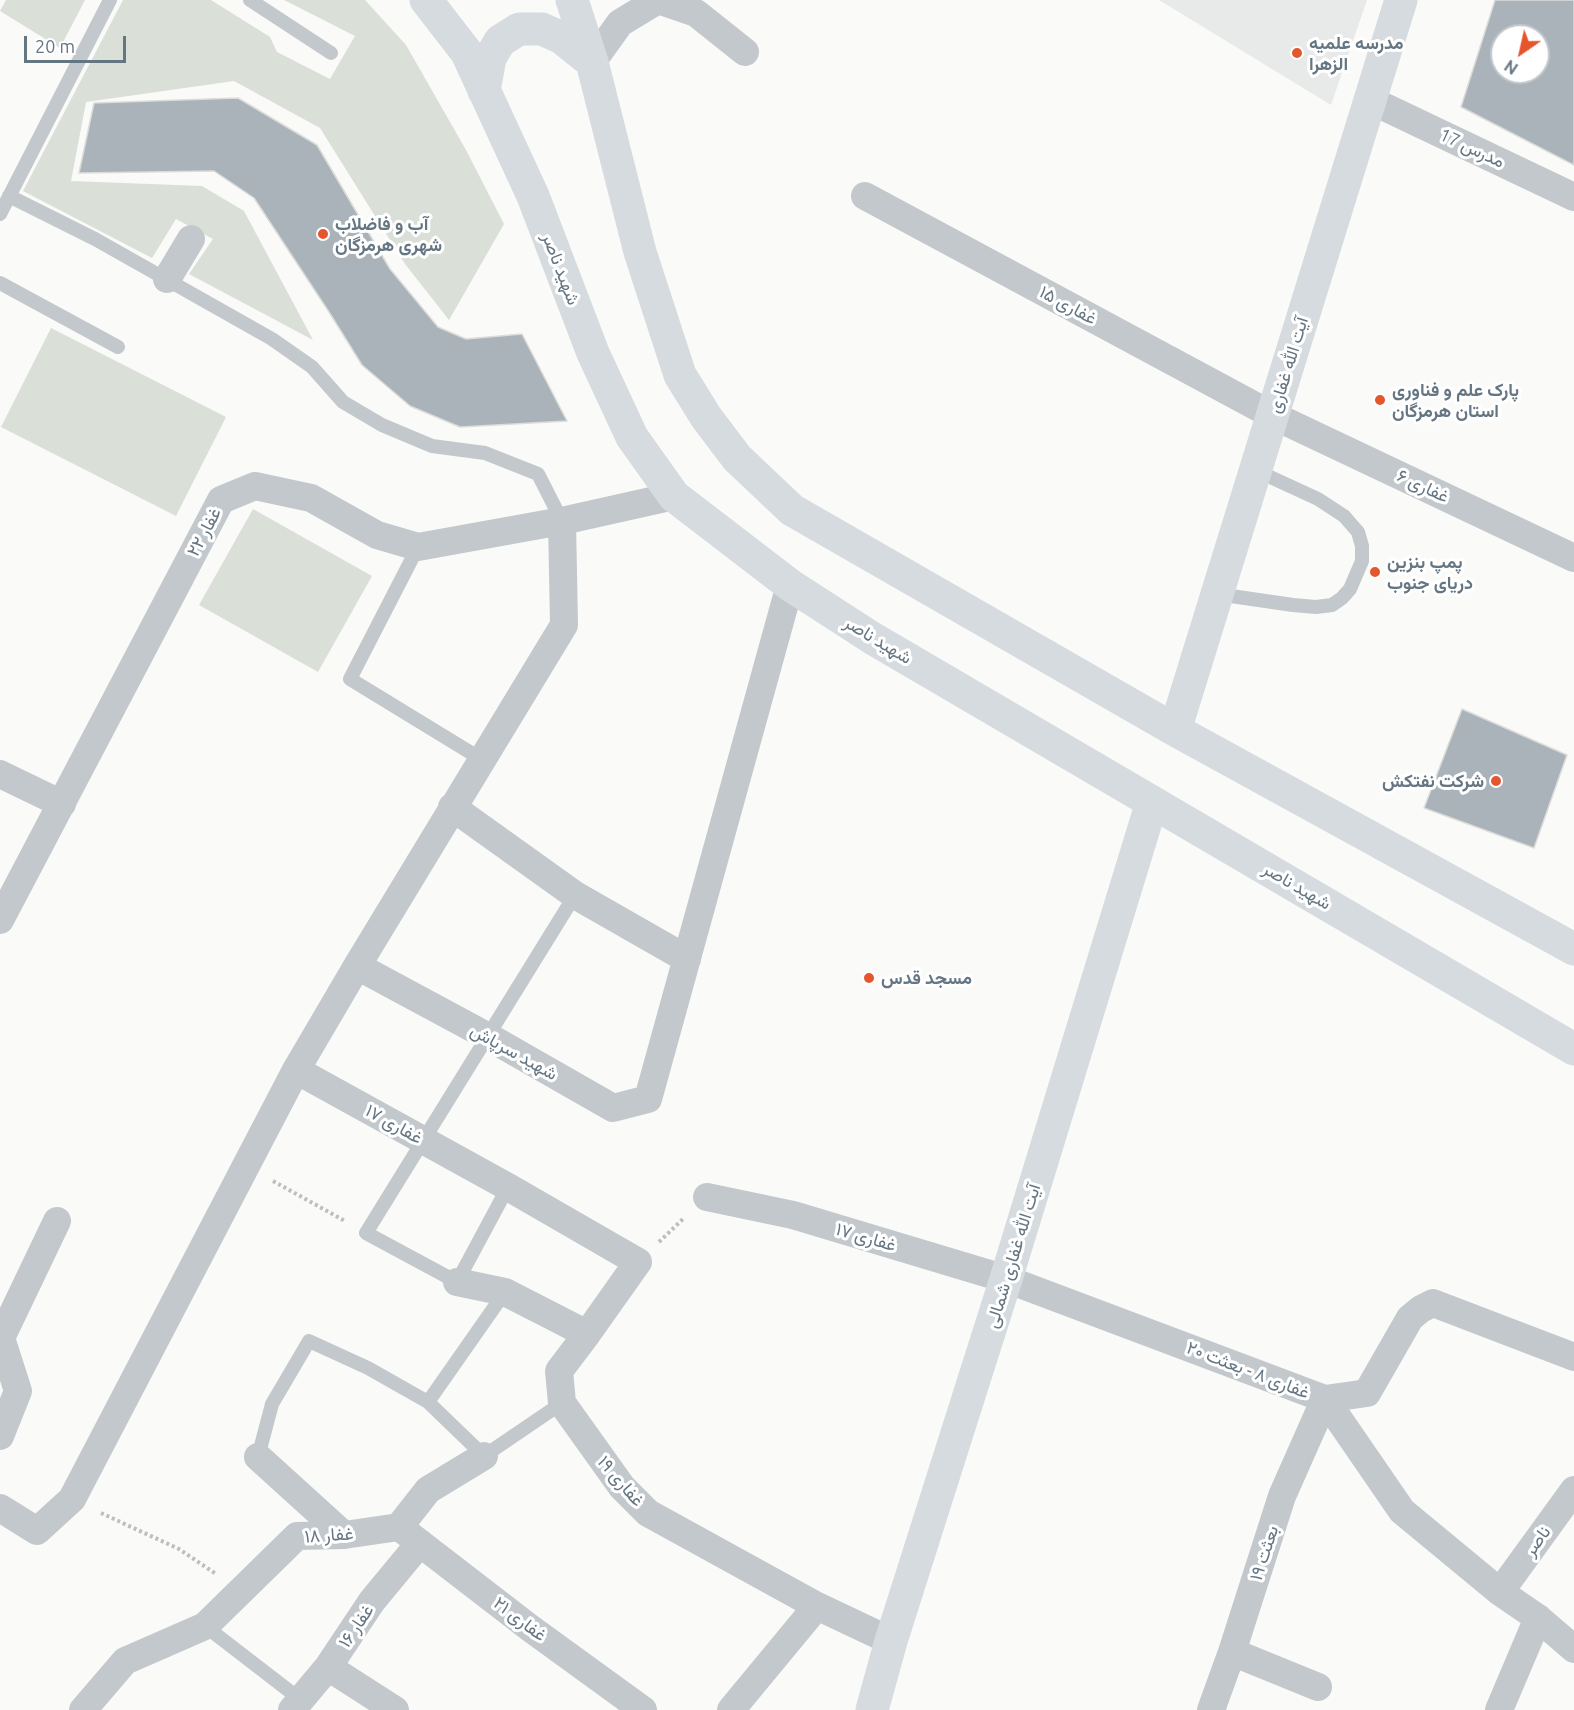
<!DOCTYPE html>
<html>
<head>
<meta charset="utf-8">
<style>
  body { margin:0 }
  #map { position:relative; width:1574px; height:1710px; overflow:hidden; background:#fafaf8; font-family:Ubuntu,sans-serif }
  canvas { display:block }
  .north { position:absolute; left:1490px; top:24px; width:60px; height:60px; box-sizing:border-box; background:#fff; border:2px solid #c1c8cd; border-radius:50%; rotate:214deg; font-size:16px; font-weight:700; line-height:24px; text-align:center; color:#657683 }
  .north::after { content:''; display:block; margin:auto; width:21px; height:27px; background:#e4572e; clip-path:polygon(50% 0,100% 100%,50% 72%,0 100%) }
  .scale { position:absolute; left:24px; top:36px; width:102px; height:27px; box-sizing:border-box; border:3px solid #657683; border-top:0; padding-left:8px; font-size:18px; line-height:21px; white-space:nowrap; color:#657683; -webkit-text-stroke:4px #fff; paint-order:stroke }
</style>
</head>
<body>
<div id="map">
<canvas width="1574" height="1710"></canvas>
<div class="north">N</div>
<div class="scale">20 m</div>
</div>
<script>
const ctx = document.querySelector('canvas').getContext('2d');
ctx.lineJoin = 'round';
function fill(path, color) { ctx.fillStyle = color; ctx.fill(path, 'evenodd'); }
const shape = rows => new Path2D(rows.map(r => 'M' + r).join(''));
function trace(path, color, width, dash) { ctx.strokeStyle = color; ctx.lineWidth = width; ctx.lineCap = dash ? 'butt' : 'round'; ctx.setLineDash(dash || []); ctx.stroke(path); }
function label(font, color, halo, rows, align = 'center') {
  ctx.font = font + ' Ubuntu,Vazirmatn,sans-serif'; ctx.lineWidth = 6; ctx.setLineDash([]); ctx.textBaseline = 'middle'; ctx.strokeStyle = halo; ctx.fillStyle = color; for (const [text, x, y, turn = 0] of rows) {
    ctx.save(); ctx.translate(x, y); ctx.rotate((+turn || 0) * Math.PI / 180); ctx.textAlign = isNaN(turn) ? turn : align; if (halo) ctx.strokeText(text, 0, 0); ctx.fillText(text, 0, 0); ctx.restore();
  }
}
fill(shape([
  [1159,0,1367,0,1331,105]
]), '#e8e9e9');
fill(shape([
  [6,0,85,0,60,48,0,11],
  [123,0,211,0,270,37,277,52,330,79,355,36,284,0,365,0,406,45,466,150,504,224,449,320,405,264,320,128,234,81,86,102,71,181,202,186,244,211,313,340,189,274,213,239,176,219,152,258,23,191],
  [51,328,226,417,176,516,1,427],
  [253,509,372,576,318,672,199,605]
]), '#dadfd7');
const building = shape([
  [1495,0,1574,0,1574,165,1461,107,1495,0],
  [1502,36,1538,36,1538,72,1502,72,1502,36],
  [238,98,317,145,390,269,438,327,466,339,522,334,567,421,460,427,410,406,362,365,329,312,254,198,214,171,79,173,94,103,238,98],
  [1462,709,1567,755,1534,848,1424,808,1462,709]
]);
fill(building, '#aab3b9');
trace(building, '#dcdcda', 1.5);
trace(shape([
  [273,1181,345,1221],
  [659,1242,684,1218],
  [101,1513,179,1549,216,1574]
]), '#bbbfc2', 4, [3, 3]);
trace(shape([
  [250,0,331,53],
  [9,196,95,239,272,339,312,367,343,402,382,425,432,446,485,453,538,474,562,521],
  [0,214,110,0],
  [0,283,118,347],
  [418,547,350,679,481,759],
  [1217,594,1293,605,1316,607,1332,605,1342,598,1350,589,1362,561,1362,546,1358,532,1344,516,1318,499,1255,470],
  [508,1187,457,1282,366,1233,575,895],
  [428,1402,505,1292],
  [258,1457,272,1404,309,1341,368,1368,428,1402,484,1456,562,1403],
  [205,1626,301,1700]
]), '#c3c8cc', 14);
trace(shape([
  [592,62,620,23,658,0,696,13,745,52],
  [1370,100,1574,197],
  [865,196,1272,415,1574,558],
  [167,279,191,239],
  [562,521,564,625,357,966,487,1036,613,1108,648,1099,790,585],
  [0,774,62,804],
  [452,807,575,895,687,959],
  [0,920,221,500,255,486,311,498,377,535,418,547,562,521,674,496],
  [296,1070,357,966],
  [707,1197,793,1215,1006,1279,1325,1399,1402,1511,1500,1592,1538,1618,1574,1649],
  [457,1282,505,1292,587,1334,559,1371,562,1403,622,1487,648,1513,817,1606,891,1641],
  [0,1436,18,1391,1,1338,57,1221],
  [258,1457,344,1535],
  [0,1508,37,1531,72,1499,296,1070,508,1187,638,1262,587,1334],
  [399,1527,530,1628,643,1710],
  [1500,1592,1574,1490],
  [1232,1652,1318,1687],
  [328,1667,395,1710],
  [83,1710,125,1661,205,1626,297,1536,344,1535,399,1527,428,1490,484,1456],
  [292,1710,328,1667,372,1601,420,1543],
  [731,1710,817,1606],
  [1211,1710,1232,1652,1282,1496,1325,1399,1367,1393,1410,1318,1421,1309,1433,1303,1574,1357],
  [1499,1710,1538,1618]
]), '#c3c8cc', 28);
trace(shape([
  [426,0,467,53,533,196,593,353,632,437,674,496,790,585,872,638,1574,1049],
  [572,0,592,62,640,252,680,375,706,417,737,458,792,510,1175,730,1574,949],
  [484,91,490,58,500,41,519,29,542,29,562,38,592,62],
  [1175,730,1401,0],
  [872,1710,891,1641,1006,1279,1152,802]
]), '#d6dbdf', 33);
for (const [x, y, r, color] of [
  [1297,53,6,"#e4572e"],
  [323,234,6,"#e4572e"],
  [1380,400,6,"#e4572e"],
  [1375,572,6,"#e4572e"],
  [1496,781,6,"#e4572e"],
  [869,978,6,"#e4572e"]
]) { const dot = new Path2D(); dot.arc(x, y, r, 0, 2 * Math.PI); ctx.fillStyle = color; ctx.fill(dot); trace(dot, '#fff', 2); }
label('bold 18px', '#657683', '#fff', [
  ["مدرسه علمیه",1309,43],
  ["الزهرا",1309,64],
  ["آب و فاضلاب",335,224],
  ["شهری هرمزگان",335,245],
  ["پارک علم و فناوری",1392,390],
  ["استان هرمزگان",1392,411],
  ["پمپ بنزین",1387,562],
  ["دریای جنوب",1387,583],
  ["شرکت نفتکش",1484,781,"right"],
  ["مسجد قدس",881,978]
], 'left');
label('18px', '#657683', '#fff', [
  ["مدرس 17",1472,148,25],
  ["شهید ناصر",561,269,69],
  ["غفاری ۱۵",1068,305,28],
  ["آیت الله غفاری",1288,365,-73],
  ["غفاری ۶",1423,486,25],
  ["غفار ۲۲",204,532,-62],
  ["شهید ناصر",878,640,31],
  ["شهید ناصر",1297,886,30],
  ["شهید سرپاش",514,1052,29],
  ["غفاری ۱۷",394,1124,29],
  ["غفاری ۱۷",866,1237,16],
  ["آیت الله غفاری شمالی",1013,1256,-73],
  ["غفاری ۸ - بعثت ۲۰",1248,1370,21],
  ["غفاری ۱۹",621,1481,49],
  ["غفار ۱۸",329,1535,-4],
  ["ناصر",1537,1541,-54],
  ["بعثت ۱۹",1264,1553,-72],
  ["غفاری ۲۱",520,1619,37],
  ["غفار ۱۶",356,1626,-56]
]);
</script>
</body>
</html>
